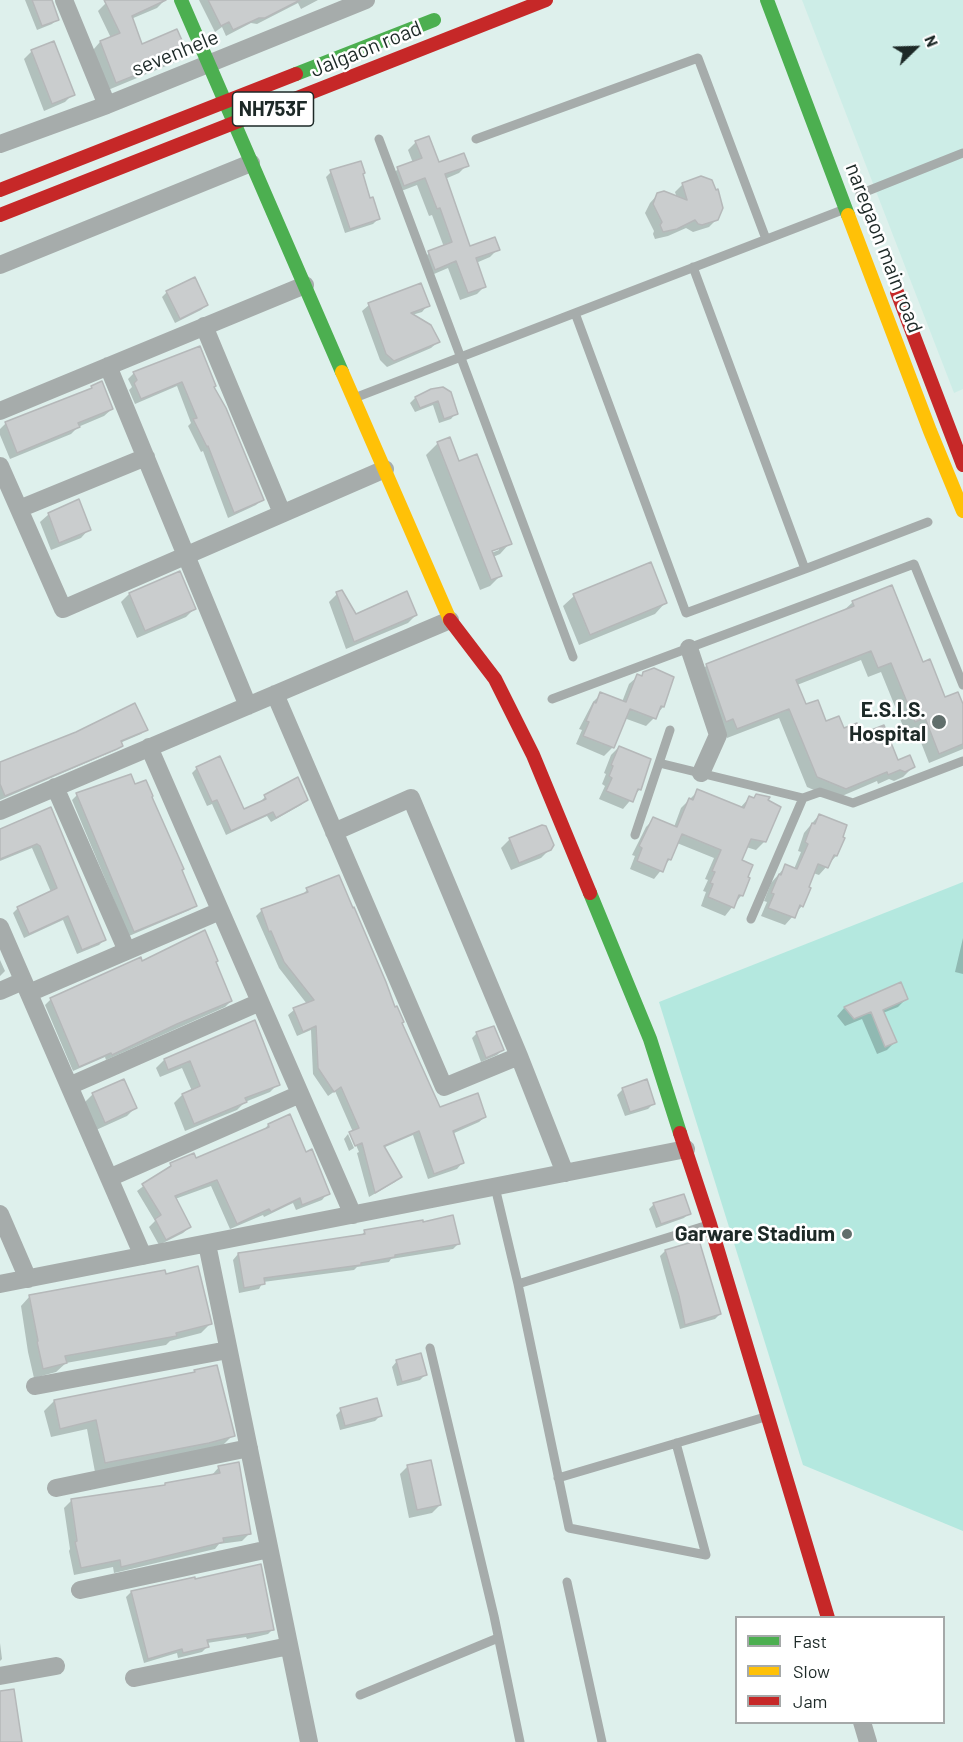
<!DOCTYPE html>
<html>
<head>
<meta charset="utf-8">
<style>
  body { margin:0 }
  #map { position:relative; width:963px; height:1742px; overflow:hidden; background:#def0ec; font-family:Barlow,sans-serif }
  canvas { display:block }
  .legend { position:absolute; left:735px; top:1616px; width:210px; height:108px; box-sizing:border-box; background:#fff; border:2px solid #a5a9a9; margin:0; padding:8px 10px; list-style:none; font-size:18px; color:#1d2927 }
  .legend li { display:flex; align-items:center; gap:12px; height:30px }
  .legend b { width:30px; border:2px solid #a5a9a9 }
  .north { position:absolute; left:885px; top:18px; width:60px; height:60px; -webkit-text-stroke:4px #fff; paint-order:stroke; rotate:67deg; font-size:16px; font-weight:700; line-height:24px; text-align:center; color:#1d2927 }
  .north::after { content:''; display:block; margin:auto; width:21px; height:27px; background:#1d2927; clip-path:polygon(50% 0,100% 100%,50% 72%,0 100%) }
</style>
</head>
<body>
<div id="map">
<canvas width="963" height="1742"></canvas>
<ul class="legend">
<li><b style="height:8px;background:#4caf50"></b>Fast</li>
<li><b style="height:8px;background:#ffc107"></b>Slow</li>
<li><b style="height:8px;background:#c62828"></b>Jam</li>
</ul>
<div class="north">N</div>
</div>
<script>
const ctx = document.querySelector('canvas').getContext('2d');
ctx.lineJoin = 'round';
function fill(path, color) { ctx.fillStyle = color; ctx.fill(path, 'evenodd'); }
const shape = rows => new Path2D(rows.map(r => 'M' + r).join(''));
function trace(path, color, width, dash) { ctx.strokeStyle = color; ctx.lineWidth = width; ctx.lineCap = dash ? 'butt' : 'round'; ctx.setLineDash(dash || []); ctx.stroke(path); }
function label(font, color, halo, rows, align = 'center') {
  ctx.font = font + ' Barlow,sans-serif'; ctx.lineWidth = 5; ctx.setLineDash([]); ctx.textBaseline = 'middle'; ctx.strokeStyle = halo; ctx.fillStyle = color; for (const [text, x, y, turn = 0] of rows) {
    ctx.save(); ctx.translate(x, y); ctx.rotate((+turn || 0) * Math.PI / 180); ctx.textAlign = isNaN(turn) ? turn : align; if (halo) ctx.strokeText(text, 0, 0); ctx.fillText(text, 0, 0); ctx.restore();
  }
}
fill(shape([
  [802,0,963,0,963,389,954,393]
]), '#cdede7');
fill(shape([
  [963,882,963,1531,803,1465,659,1002]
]), '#b4e8df');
fill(shape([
  [25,0,50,0,57,19,52,24,37,30],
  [113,0,165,0,157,8,131,19,142,46,186,53,178,61,108,90,93,50,100,42,111,38,98,11,106,3],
  [199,0,318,0,301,9,298,3,257,24,251,23,226,36,222,27,215,32],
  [32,51,73,94,65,102,44,111,24,59],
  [416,142,438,164,467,165,459,173,445,179,469,248,498,249,490,257,476,263,485,286,477,294,460,300,448,268,427,277,421,261,429,253,444,247,432,215,429,216,417,185,396,193,390,177,398,169,413,163,408,150],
  [331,172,361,175,369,200,378,219,373,224,345,233,326,177],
  [683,184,717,219,709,227,693,232,686,228,668,236,655,239,653,234,654,231,645,213,650,203,658,194,677,198,675,192],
  [167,292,207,305,201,310,175,323,162,297],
  [369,305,428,305,422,312,412,315,438,342,431,348,387,367,380,360,362,311],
  [134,373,213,387,262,499,256,505,228,518,203,451,201,452,188,426,191,423,177,386,135,404,129,390,132,387,128,379],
  [92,387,112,409,104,416,78,427,71,434,10,459,0,435,0,429,6,423,88,391],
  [450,393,456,413,451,419,439,423,433,405,415,412,410,403,415,398],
  [449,439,458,463,510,543,500,554,493,557,500,576,490,586,480,590,426,455,437,444],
  [499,547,499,550,486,555,485,553],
  [49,514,89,529,81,538,51,550,40,522],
  [650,564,665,603,655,614,579,645,563,606,574,596],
  [179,573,194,609,186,617,137,638,121,602,129,594],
  [337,594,356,616,416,615,408,623,346,649,329,602],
  [853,602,922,664,944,699,963,708,963,749,929,763,915,727,905,731,881,672,868,677,861,660,797,685,805,706,825,722,861,735,897,762,913,767,903,777,894,781,889,779,878,784,877,781,835,799,807,787,779,718,727,738,697,675,707,665,842,612],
  [644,673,672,677,663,707,654,718,646,726,624,718,612,748,604,756,576,744,582,730,579,729,593,702,601,694,622,702,629,684,638,676,641,677],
  [146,729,141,734,120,743,121,745,116,750,0,800,0,764],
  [619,747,640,789,623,809,599,799,605,786,602,784,606,774,604,773,611,755],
  [197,768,244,811,261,803,260,802,265,797,307,800,301,805,271,822,267,816,226,835,212,804,207,806,192,773],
  [130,775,180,870,195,905,190,910,129,936,72,800,77,795],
  [698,791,740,808,749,798,753,799,757,795,764,842,756,850,746,847,740,861,746,878,748,879,741,896,725,916,701,906,706,892,703,891,708,880,705,879,714,858,677,843,670,859,654,879,630,869,635,856,632,855,646,827,654,819,674,827,681,808],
  [50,809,104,940,99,945,77,954,63,920,24,938,13,913,18,908,51,892,32,848,0,861,0,830],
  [819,815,836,856,819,875,813,873,802,906,785,925,761,916,767,902,764,901,771,883,786,866,794,869,801,852,798,851,804,833],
  [542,826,550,849,541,858,511,870,501,848,509,840],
  [307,890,400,1023,439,1109,485,1117,479,1122,452,1134,462,1163,457,1169,428,1179,413,1135,383,1148,400,1176,395,1182,369,1197,357,1153,359,1152,351,1133,349,1133,353,1132,335,1091,328,1096,313,1074,311,1030,297,1036,288,1015,294,1010,307,1004,279,968,256,916,261,911,301,896],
  [963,938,963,974,955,972],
  [0,960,5,971,0,976],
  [141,963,215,963,231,1001,225,1007,106,1060,105,1057,73,1071,45,1005,51,999],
  [900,984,906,999,898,1007,883,1013,895,1042,887,1050,877,1054,862,1019,845,1026,837,1016,844,1008],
  [254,1022,278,1084,270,1092,245,1102,237,1110,185,1131,174,1103,182,1095,192,1091,182,1068,160,1077,156,1068,164,1060],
  [477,1033,502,1050,497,1055,481,1062,472,1038],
  [123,1081,135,1108,127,1116,96,1130,84,1103,92,1095],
  [646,1081,654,1103,648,1109,625,1116,617,1095,622,1090],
  [268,1125,305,1154,328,1193,322,1200,296,1210,293,1203,264,1217,263,1215,230,1229,211,1186,175,1199,190,1227,183,1233,159,1245,149,1227,155,1221,137,1191,171,1165,195,1160,263,1131],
  [348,1134,354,1148,349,1151,344,1139],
  [654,1204,689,1213,684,1218,656,1228,649,1209],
  [365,1231,458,1244,453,1249,391,1259,389,1262,357,1267,354,1270,263,1282,259,1289,239,1293,233,1260,238,1254,361,1236],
  [698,1242,720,1314,715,1319,680,1329,660,1256,665,1251],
  [165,1276,210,1324,201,1333,170,1341,166,1345,66,1363,56,1372,34,1378,28,1352,21,1306,30,1296],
  [397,1361,425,1375,420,1380,397,1386,392,1367],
  [195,1371,233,1435,223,1445,95,1472,87,1429,51,1437,44,1411,54,1401,192,1374],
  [341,1410,380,1416,375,1421,340,1430,336,1415],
  [408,1466,440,1505,432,1513,409,1518,400,1474],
  [219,1467,250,1533,242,1541,219,1544,215,1549,114,1573,113,1567,74,1575,69,1551,70,1549,64,1508,72,1500,163,1487,212,1475],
  [131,1592,273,1629,268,1634,247,1639,246,1637,207,1643,207,1647,202,1652,178,1658,177,1653,144,1663,126,1597],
  [0,1643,2,1659,0,1661]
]), '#0003');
const building = shape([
  [32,0,52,0,59,20,42,26,32,0],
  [104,0,166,0,132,16,142,44,177,29,188,54,116,83,100,41,120,33,104,0],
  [208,0,300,0,265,18,259,18,233,30,229,22,221,26,208,0],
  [54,41,75,95,52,104,31,50,54,41],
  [429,136,439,162,464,153,469,166,445,174,470,246,495,237,500,250,476,258,486,287,468,293,456,261,435,270,428,251,452,242,440,208,437,209,425,178,404,186,397,167,422,158,415,141,429,136],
  [361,161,365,173,363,174,370,198,373,197,380,219,350,229,330,170,361,161],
  [701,176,712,180,716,190,718,189,723,208,718,220,702,225,698,224,695,220,677,229,663,232,660,225,662,222,653,204,657,193,664,191,687,200,682,183,701,176],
  [195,277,208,305,180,319,166,291,195,277],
  [421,283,430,306,411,313,431,325,440,342,394,361,386,354,368,303,421,283],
  [200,346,216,386,214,387,226,408,264,500,234,513,208,446,207,447,193,419,197,418,182,382,141,399,134,383,137,380,133,372,200,346],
  [102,381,113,409,78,423,80,427,17,453,5,422,92,388,91,386,102,381],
  [443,387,451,392,458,414,444,419,438,401,420,408,415,397,431,389,443,387],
  [450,437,459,461,477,454,512,544,492,551,502,576,491,580,437,442,450,437],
  [79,499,91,530,59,543,48,513,79,499],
  [651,562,667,603,590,635,573,594,651,562],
  [180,571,196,609,145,631,129,593,180,571],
  [892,585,923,662,930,659,945,697,958,692,963,704,963,744,939,754,925,718,915,722,891,663,878,668,871,651,796,680,806,704,818,700,826,721,839,716,844,728,857,723,861,734,884,725,898,760,910,755,915,767,905,772,900,770,888,775,887,772,846,789,817,777,789,709,737,729,733,719,726,722,706,664,854,606,852,601,892,585],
  [342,590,356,614,407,591,417,615,354,642,336,592,342,590],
  [654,668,674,677,664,707,661,706,656,719,630,709,614,748,583,736,589,722,586,721,594,702,596,703,600,692,626,702,637,674,642,676,643,672,654,668],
  [135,703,148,730,121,741,123,746,117,749,5,796,0,784,0,762,76,732,135,703],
  [619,746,651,759,641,790,638,789,633,802,606,791,612,778,609,776,613,766,611,765,619,746],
  [220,756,244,809,266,799,264,795,298,777,308,800,276,818,273,812,231,831,217,800,212,802,196,767,220,756],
  [131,774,135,784,146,780,153,796,152,797,184,869,182,870,197,906,134,932,76,793,131,774],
  [697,789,744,808,749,796,754,798,756,794,770,797,768,800,781,807,766,842,751,839,742,860,753,865,748,877,750,878,743,896,739,895,734,908,708,897,713,884,710,883,715,872,712,871,721,850,682,834,671,860,668,859,663,872,637,861,642,848,639,846,653,817,677,827,689,798,693,800,697,789],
  [51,807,106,940,82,950,68,916,29,934,17,907,57,888,40,846,37,844,0,859,0,829,51,807],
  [819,814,847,825,843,837,845,838,837,856,834,855,828,868,818,864,809,887,811,888,803,907,800,905,795,918,768,908,774,894,771,893,779,874,781,875,785,864,797,869,808,844,805,842,812,823,815,824,819,814],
  [542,825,546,826,554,845,551,850,519,863,509,838,542,825],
  [339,875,353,908,354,907,386,982,395,1007,397,1006,404,1022,402,1023,440,1107,478,1093,486,1117,453,1131,464,1163,434,1174,419,1131,384,1146,402,1177,375,1193,362,1143,355,1146,349,1132,359,1128,341,1087,334,1092,318,1068,316,1026,303,1032,293,1008,314,1000,284,962,271,931,269,932,261,909,308,892,306,888,339,875],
  [205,930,218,961,216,962,232,1001,177,1024,112,1055,111,1053,79,1067,50,998,141,957,142,961,205,930],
  [901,982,908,999,883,1010,897,1042,885,1047,871,1012,854,1019,844,1007,901,982],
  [255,1020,280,1085,245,1098,247,1102,194,1124,182,1094,200,1086,190,1061,168,1070,164,1059,255,1020],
  [494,1026,504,1050,486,1058,476,1032,494,1026],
  [124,1079,137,1108,105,1123,92,1093,124,1079],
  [647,1079,655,1104,630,1112,622,1088,647,1079],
  [290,1114,306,1152,312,1149,330,1194,302,1205,300,1198,271,1212,269,1209,237,1224,217,1180,175,1196,191,1227,166,1240,155,1219,161,1215,142,1184,171,1166,170,1163,194,1153,196,1158,269,1127,268,1124,290,1114],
  [684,1194,691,1214,661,1224,653,1203,684,1194],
  [453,1215,460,1244,395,1255,395,1257,361,1263,361,1265,264,1278,265,1284,244,1288,238,1253,365,1234,364,1230,423,1220,423,1222,453,1215],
  [699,1240,721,1314,685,1325,679,1296,665,1250,699,1240],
  [198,1266,212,1324,176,1333,177,1336,65,1356,67,1363,43,1369,37,1342,38,1341,29,1295,165,1270,166,1274,198,1266],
  [421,1353,427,1375,402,1382,396,1360,421,1353],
  [217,1365,235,1436,209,1443,105,1463,96,1420,60,1429,54,1400,195,1372,194,1370,217,1365],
  [377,1398,382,1416,345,1426,340,1408,377,1398],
  [431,1460,441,1505,417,1510,407,1465,431,1460],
  [239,1462,251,1534,223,1538,224,1542,121,1567,120,1560,81,1568,75,1542,77,1541,71,1499,165,1485,165,1483,220,1473,218,1466,239,1462],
  [261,1564,274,1630,207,1640,209,1647,183,1653,182,1649,148,1659,131,1591,195,1577,195,1579,261,1564],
  [14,1689,22,1742,0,1742,0,1691,14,1689]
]);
fill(building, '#cacdce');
trace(building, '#b5b8b9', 1.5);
trace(shape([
  [379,139,573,657],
  [476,139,698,58,766,239],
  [860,194,963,153],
  [575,313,686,613,805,569,693,267],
  [357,397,845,209],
  [805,569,928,522],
  [552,699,914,564,963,685],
  [659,763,803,798,820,792,853,803,963,761],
  [635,835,670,730],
  [751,919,803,798],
  [495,1187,518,1284,569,1528,706,1555,676,1443],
  [518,1284,708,1225],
  [430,1348,494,1616,520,1742],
  [558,1478,765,1417],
  [567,1582,602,1742],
  [360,1695,498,1638]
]), '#a6acab', 9);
trace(shape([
  [64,0,107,105],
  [0,144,107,105,366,0],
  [0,265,251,163],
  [204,326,282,513],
  [108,366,248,706],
  [0,411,305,285],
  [0,466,63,609,385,469],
  [19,509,146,457],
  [689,648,718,735,701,773],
  [275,694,444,1087,519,1056],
  [149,747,353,1215],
  [55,787,127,951],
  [0,811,450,620],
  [334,832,411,798,519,1056,565,1173],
  [0,927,143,1256],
  [0,991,23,981],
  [29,993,220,911],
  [69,1086,260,1002],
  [109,1178,300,1094],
  [0,1214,28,1279],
  [207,1244,309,1742],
  [0,1284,686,1149],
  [35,1386,228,1350],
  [56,1488,249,1448],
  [80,1590,269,1549],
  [0,1676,56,1666],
  [134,1678,289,1646],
  [862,1722,868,1742]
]), '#a6acab', 18);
trace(shape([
  [181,0,342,372],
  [767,0,848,215],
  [296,74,434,20],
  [590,893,650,1039,680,1133]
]), '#4caf50', 14);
trace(shape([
  [848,215,930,431,963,511],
  [342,372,450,620]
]), '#ffc107', 14);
trace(shape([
  [0,190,296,74],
  [0,215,546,0],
  [897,292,963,465],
  [450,620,495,679,533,755,590,893],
  [680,1133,710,1224,828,1618]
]), '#c62828', 14);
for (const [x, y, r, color] of [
  [939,722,8,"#616f6c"],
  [847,1234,6,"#616f6c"]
]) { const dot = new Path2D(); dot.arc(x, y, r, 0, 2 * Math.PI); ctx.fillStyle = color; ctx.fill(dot); trace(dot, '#fff', 2); }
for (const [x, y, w] of [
  [273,109,81]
]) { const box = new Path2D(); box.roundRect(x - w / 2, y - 17, w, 34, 4.5); ctx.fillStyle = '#fff'; ctx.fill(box); trace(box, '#1d2927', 1.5); }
label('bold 20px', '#1d2927', null, [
  ["NH753F",273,109]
]);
label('21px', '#1d2927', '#fff', [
  ["Jalgaon road",366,49,-22],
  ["sevenhele",175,53,-22],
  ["naregaon main road",884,248,69]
]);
label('bold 21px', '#1d2927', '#fff', [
  ["E.S.I.S.",926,710],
  ["Hospital",926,734],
  ["Garware Stadium",835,1234]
], 'right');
</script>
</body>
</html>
